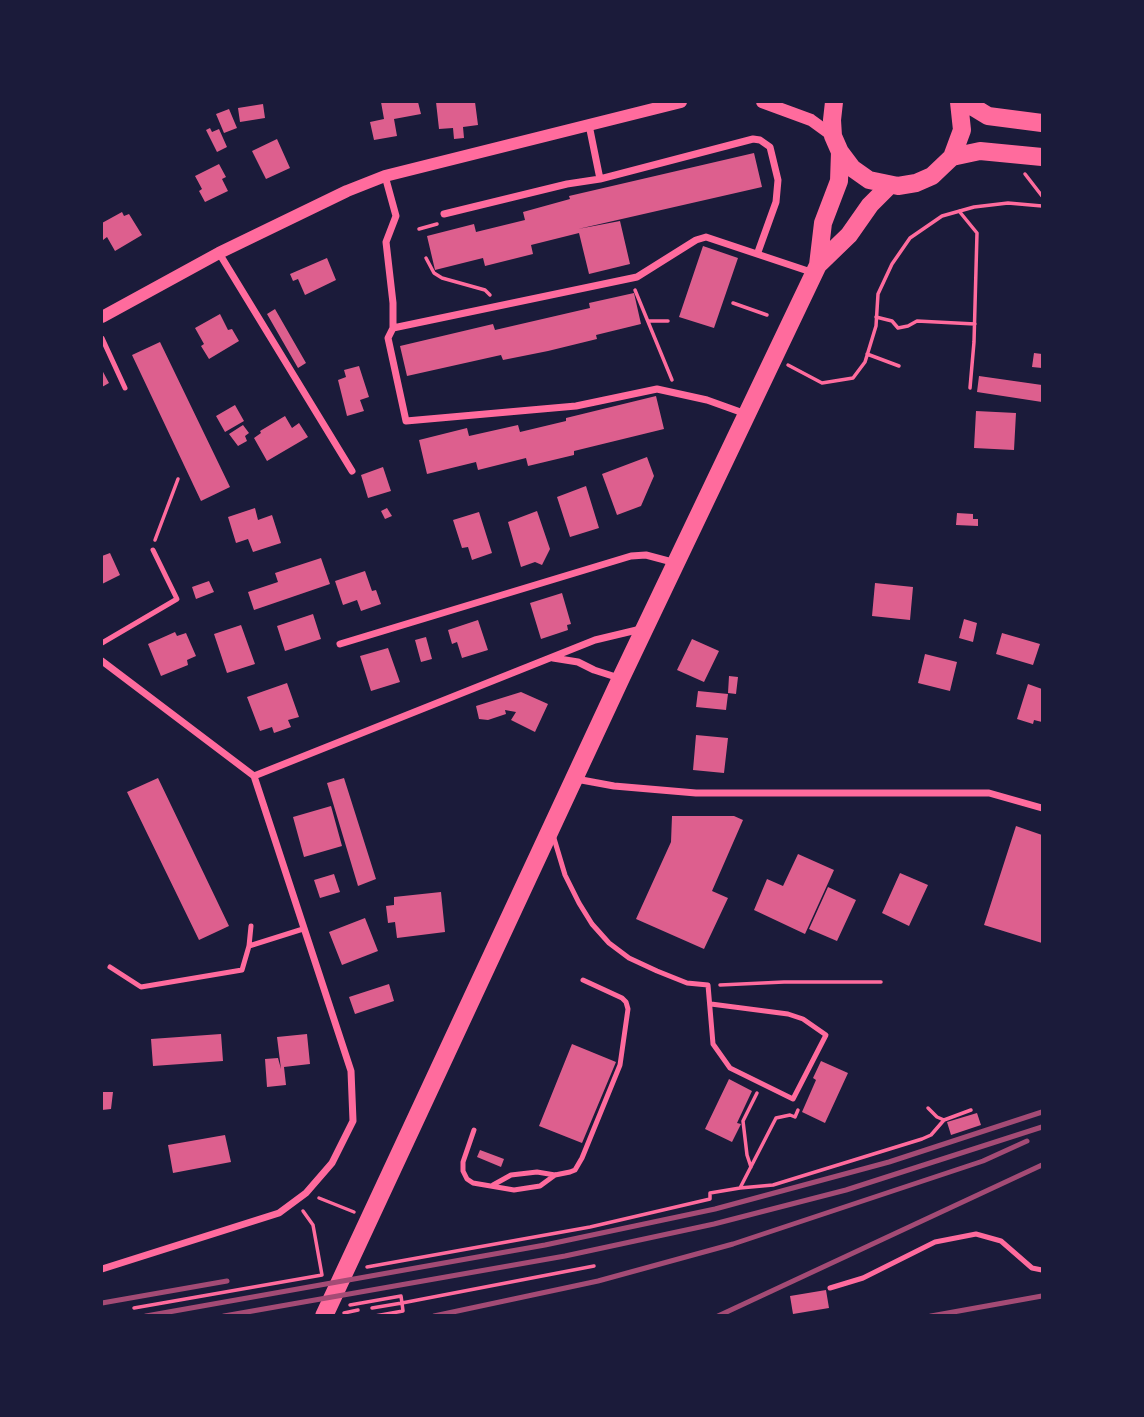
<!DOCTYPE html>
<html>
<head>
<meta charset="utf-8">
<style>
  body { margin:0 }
  #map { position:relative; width:1144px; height:1417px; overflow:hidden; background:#1b1b3a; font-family:Quicksand,sans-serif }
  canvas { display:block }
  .frame { position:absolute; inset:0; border:103px solid #1b1b3a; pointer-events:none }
</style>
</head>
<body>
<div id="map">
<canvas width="1144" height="1417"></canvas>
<div class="frame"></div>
</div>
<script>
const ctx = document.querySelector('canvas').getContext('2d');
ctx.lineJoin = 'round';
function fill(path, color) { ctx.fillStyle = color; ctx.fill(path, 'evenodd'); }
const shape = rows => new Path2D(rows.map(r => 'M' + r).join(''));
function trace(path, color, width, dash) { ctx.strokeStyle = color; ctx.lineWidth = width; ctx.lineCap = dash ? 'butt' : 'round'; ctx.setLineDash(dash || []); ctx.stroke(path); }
fill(shape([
  [381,102,418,102,421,114,394,119,397,136,374,140,370,122,384,119],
  [436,102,475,102,478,125,463,127,464,138,454,139,453,128,439,129],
  [263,104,265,118,240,122,238,108],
  [229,109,237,128,224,133,216,114],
  [210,128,212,132,219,129,227,147,217,152,206,130],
  [277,139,290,168,266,179,252,151],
  [754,153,762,187,578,229,620,221,630,264,589,274,579,233,531,245,533,254,485,266,483,258,435,270,427,236,474,224,476,232,525,220,523,212,570,199,569,196],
  [219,164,226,177,222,179,228,191,205,202,199,191,202,189,195,176],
  [122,212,124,216,129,214,142,235,115,251,107,237,103,240,102,238,102,223],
  [703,246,738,258,714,328,679,317],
  [327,258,336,280,305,295,298,279,293,281,290,274],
  [634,293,641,324,596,335,597,339,548,351,503,360,501,355,407,376,400,346,493,324,495,330,590,308,589,303],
  [275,309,306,363,298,368,267,314],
  [220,314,228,330,232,329,239,341,209,359,201,346,204,344,195,328],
  [160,342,230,487,201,501,132,355],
  [1034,353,1042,354,1042,368,1032,367],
  [359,366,369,397,360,400,364,411,347,416,338,380,346,377,344,370],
  [102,370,109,383,102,387],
  [979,376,1042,385,1042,402,977,392],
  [656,396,664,429,574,451,574,455,528,466,526,458,478,470,476,462,427,474,419,440,467,428,469,436,518,425,520,432,566,421,566,418],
  [235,405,244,421,225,432,216,416],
  [976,411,1016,413,1014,450,974,448],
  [285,416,292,428,299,423,308,437,267,461,254,438,261,433,260,431],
  [243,425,249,433,245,436,247,441,238,446,229,434],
  [647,457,654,476,641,506,617,515,602,474],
  [383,467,391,491,368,498,361,475],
  [586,486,599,528,570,537,557,497],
  [255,508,258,520,272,515,281,543,253,552,248,539,236,543,228,517],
  [387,508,392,516,385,519,381,511],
  [537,511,550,549,542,565,535,562,521,567,508,522],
  [479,512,492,553,472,560,468,547,462,548,453,520],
  [957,513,973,514,973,519,978,519,978,526,956,525],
  [110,553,120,575,102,584,102,556],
  [321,558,330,584,254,610,248,592,278,582,275,573],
  [365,571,372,591,376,590,381,604,361,611,357,600,343,605,335,581],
  [209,581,214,592,196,599,192,587],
  [875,583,913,587,910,620,872,616],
  [562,593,571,624,567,625,568,630,541,639,530,603],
  [313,614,321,639,285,651,277,626],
  [964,619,977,623,973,642,959,638],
  [478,620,488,650,462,658,457,642,452,644,448,630],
  [241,625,255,664,227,673,214,634],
  [175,632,177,636,186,633,196,656,187,660,188,665,161,676,148,644],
  [1002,633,1040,644,1033,665,996,654],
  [426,637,432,659,421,662,415,640],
  [692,639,719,651,704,682,677,670],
  [388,648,400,682,371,691,360,656],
  [925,654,957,662,950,691,918,683],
  [729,676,738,677,736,694,728,693],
  [287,683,299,717,288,720,291,727,274,733,272,727,260,731,247,697],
  [1028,684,1042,689,1042,722,1034,720,1033,724,1017,719],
  [698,691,728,694,726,710,696,707],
  [521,692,548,704,535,732,511,720,516,712,505,710,506,714,488,720,479,719,476,706],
  [696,735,728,738,724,773,693,770],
  [158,778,229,926,199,940,127,792],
  [344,778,376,879,358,886,327,783],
  [331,806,342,846,304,857,293,817],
  [672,816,734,816,743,820,712,891,728,898,704,949,636,919,671,842],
  [1016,826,1042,835,1042,943,984,925],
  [798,854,834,870,805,934,754,910,767,879,783,886],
  [900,873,928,885,909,926,882,913],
  [334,874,340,892,320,898,314,880],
  [828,887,856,900,837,941,809,929],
  [441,892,445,932,397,938,395,922,388,923,386,906,394,905,394,897],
  [365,918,378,951,342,965,329,932],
  [389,984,394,1001,355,1014,349,997],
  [221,1034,223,1061,153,1066,151,1039],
  [307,1034,310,1064,284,1067,286,1085,267,1087,265,1059,278,1058,281,1069,277,1037],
  [572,1044,616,1062,582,1143,539,1126],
  [821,1061,848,1073,825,1123,802,1112,816,1080,813,1078],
  [729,1079,752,1091,737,1123,741,1124,732,1142,705,1129],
  [102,1092,113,1092,111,1109,102,1110],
  [977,1113,981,1125,951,1135,947,1122],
  [225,1135,231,1162,173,1173,168,1145],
  [480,1150,504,1159,501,1167,477,1157],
  [826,1290,829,1308,793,1314,790,1296]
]), '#dd5f8e');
trace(shape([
  [1025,174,1042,196],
  [959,211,977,233,974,342,970,388],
  [419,229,437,224],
  [426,258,434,273,442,278,485,290,490,295],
  [635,290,672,380],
  [733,303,767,315],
  [876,317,892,321,898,328,908,326,917,321,975,324],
  [648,321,668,321],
  [867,354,899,366],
  [788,365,822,383,853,378,865,362,876,326,878,294,892,264,910,238,942,216,974,207,1008,203,1042,206],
  [155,540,178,479],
  [720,985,784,982,881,982],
  [928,1108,937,1117,944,1120],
  [751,1167,747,1155,743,1121,757,1093],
  [740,1188,773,1185,922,1139,931,1135,944,1120,971,1110],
  [319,1198,354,1212],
  [303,1211,313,1225,322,1275],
  [367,1267,590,1227,710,1199,710,1193,740,1188,776,1118,790,1115,795,1117,798,1110],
  [350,1305,401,1296,402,1303,372,1308],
  [134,1308,322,1275],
  [344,1313,358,1310],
  [375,1316,403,1311,402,1303,594,1266]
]), '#ff6b9d', 3.5);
trace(shape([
  [102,338,125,388],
  [102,643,177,599,153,550],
  [553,835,565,875,579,903,592,924,609,943,629,958,657,971,687,983,708,985,713,1044,730,1068,793,1099,826,1035,803,1019,788,1014,711,1004],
  [249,946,303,929],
  [110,967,141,987,242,970,249,946,251,926],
  [474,1130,463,1162,463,1171,467,1179,473,1183,514,1190,540,1186,555,1175],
  [493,1185,511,1175,537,1172,555,1175,570,1172,575,1170,582,1158,620,1065,628,1009,626,1002,622,998,583,980],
  [830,1288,863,1278,935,1242,976,1234,1001,1241,1032,1268,1042,1270]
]), '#ff6b9d', 5);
trace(shape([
  [589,125,600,179],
  [385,176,396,216,386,242,393,303,393,328,388,338,406,421,576,406,657,389,707,400,746,414],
  [444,214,567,184,600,179,753,139,760,140,770,147,778,180,776,202,758,252],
  [219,253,352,471],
  [393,328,637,277,696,240,706,237,814,273],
  [340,644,631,556,646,555,676,563],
  [553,658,578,662,594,670,619,678],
  [102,661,254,776,595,640,641,629],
  [576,779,614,786,696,793,989,793,1042,808],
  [102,1269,279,1213,306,1193,332,1163,353,1121,351,1071,254,776]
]), '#ff6b9d', 7);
trace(shape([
  [762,102,811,120,833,136],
  [102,317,219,253,347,191,385,176,681,102]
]), '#ff6b9d', 12);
trace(shape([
  [834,102,832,120,833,136,840,152,852,168,869,180,898,186,916,183,932,176,952,157,962,130,959,102],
  [965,102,988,116,1042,123],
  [952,157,980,151,1042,157],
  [818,265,849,235,870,205,889,186],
  [324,1316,621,678,818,265,823,223,839,181,840,152]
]), '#ff6b9d', 18);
trace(shape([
  [102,1303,227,1281],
  [146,1316,545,1245,715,1209,889,1162,1042,1112],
  [224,1316,565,1256,714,1224,846,1190,1042,1127],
  [434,1316,598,1281,733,1244,983,1161,1027,1141],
  [718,1316,1042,1165],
  [931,1316,1042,1296]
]), '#a44b75', 5);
</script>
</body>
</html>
